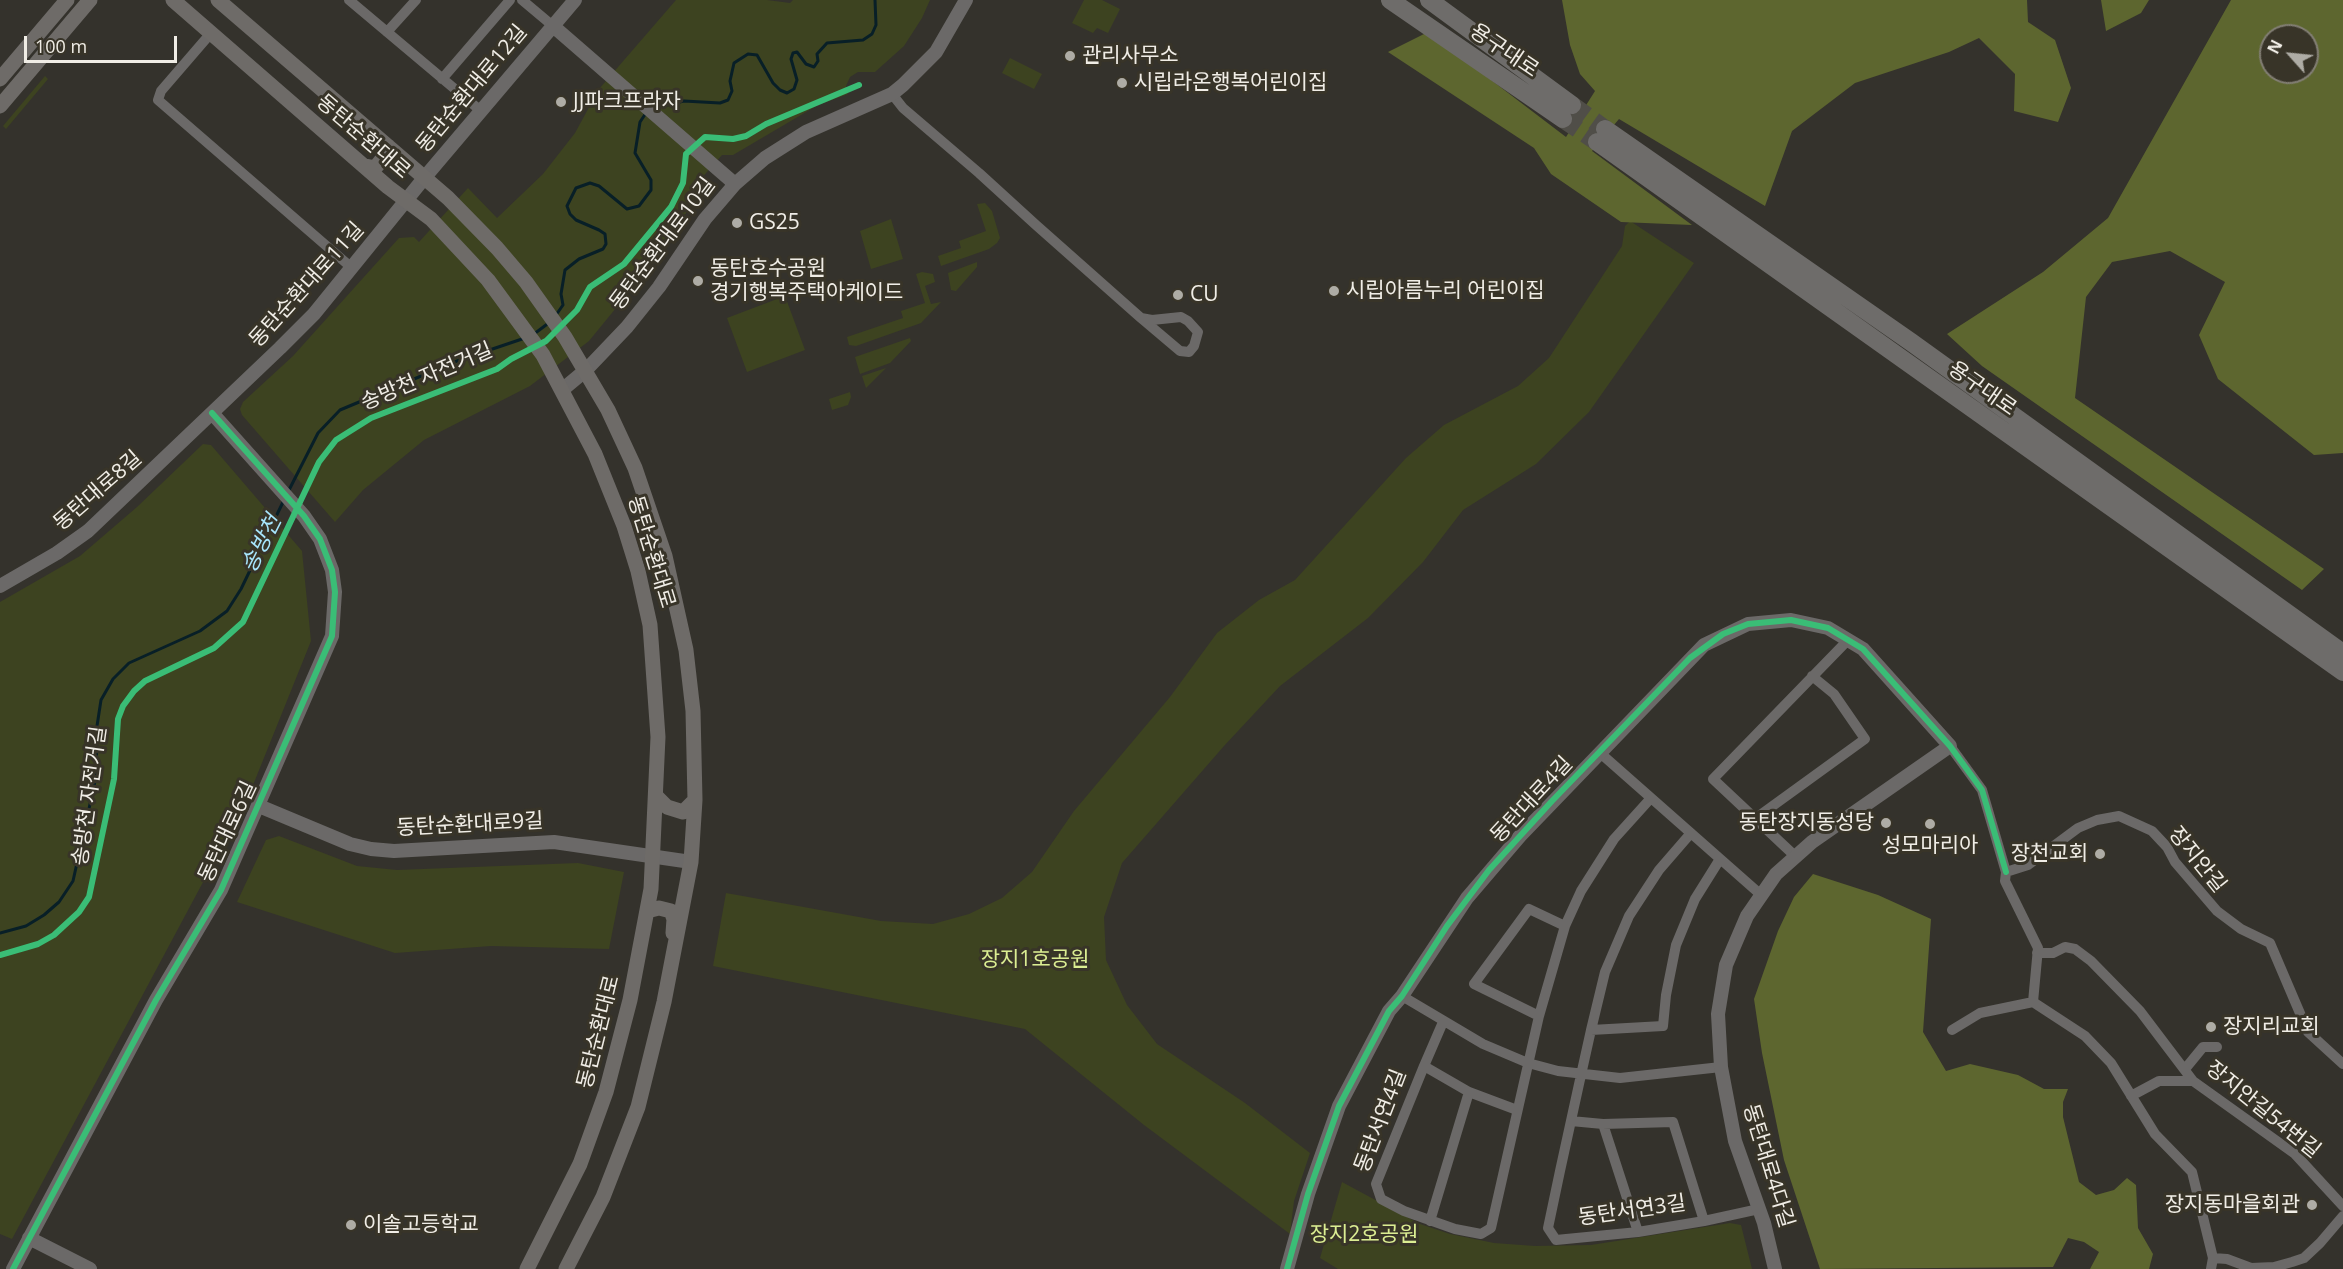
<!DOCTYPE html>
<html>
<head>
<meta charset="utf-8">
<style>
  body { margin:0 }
  #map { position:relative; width:2343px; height:1269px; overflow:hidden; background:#34322c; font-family:"Open Sans",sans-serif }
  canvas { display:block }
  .north { position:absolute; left:2259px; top:24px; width:60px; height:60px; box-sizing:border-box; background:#383428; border:2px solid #827e74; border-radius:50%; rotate:297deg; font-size:16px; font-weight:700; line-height:24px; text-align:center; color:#f0ede6 }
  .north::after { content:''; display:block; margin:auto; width:21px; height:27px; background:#aeaca5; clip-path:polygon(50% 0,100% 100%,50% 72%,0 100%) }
  .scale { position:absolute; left:24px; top:36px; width:153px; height:27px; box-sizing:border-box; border:3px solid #f0ede6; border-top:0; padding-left:8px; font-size:18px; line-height:21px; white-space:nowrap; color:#f0ede6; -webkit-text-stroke:4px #383428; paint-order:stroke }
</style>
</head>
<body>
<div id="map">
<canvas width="2343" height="1269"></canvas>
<div class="north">N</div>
<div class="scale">100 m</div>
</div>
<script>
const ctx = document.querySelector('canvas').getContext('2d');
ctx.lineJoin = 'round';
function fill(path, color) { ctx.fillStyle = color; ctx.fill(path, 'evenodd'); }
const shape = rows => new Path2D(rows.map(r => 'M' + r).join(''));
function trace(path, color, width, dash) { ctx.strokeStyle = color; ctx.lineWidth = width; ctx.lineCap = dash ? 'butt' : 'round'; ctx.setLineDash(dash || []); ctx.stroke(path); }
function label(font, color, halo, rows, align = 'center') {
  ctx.font = font + ' "Open Sans","Noto Sans KR",sans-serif'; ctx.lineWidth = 6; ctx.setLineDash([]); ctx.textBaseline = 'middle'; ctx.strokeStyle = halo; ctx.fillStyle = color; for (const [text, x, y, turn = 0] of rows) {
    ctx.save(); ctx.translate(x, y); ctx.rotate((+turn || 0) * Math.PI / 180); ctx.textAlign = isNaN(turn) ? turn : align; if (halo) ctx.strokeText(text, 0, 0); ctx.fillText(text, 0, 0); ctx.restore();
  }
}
fill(shape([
  [676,0,767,0,790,3,793,0,930,0,922,18,904,46,875,72,858,72,850,77,846,86,848,94,818,105,733,155,722,155,699,181,693,203,643,275,589,341,530,386,424,440,363,490,335,522,242,415,240,409,243,402,293,356,399,238,414,237,419,242,468,188,497,218,543,174,575,133,599,89],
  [1084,0,1102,0,1120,9,1108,33,1097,28,1093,33,1072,23],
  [1010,58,1042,74,1034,89,1002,73],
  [45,76,48,79,6,129,3,126],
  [985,203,992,211,1000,238,997,243,989,249,941,266,938,256,961,248,959,241,986,231,977,204],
  [891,219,903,259,871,269,860,231],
  [1630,221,1694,263,1589,412,1536,464,1463,510,1423,562,1368,618,1280,686,1224,746,1122,863,1104,917,1106,960,1127,1005,1157,1044,1245,1103,1310,1153,1294,1201,1290,1234,1144,1125,1025,1029,713,966,726,893,881,921,933,924,969,914,1002,898,1032,872,1074,811,1170,697,1217,633,1259,600,1295,580,1406,458,1444,425,1518,386,1549,358,1622,246,1625,226],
  [977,262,977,267,956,291,951,290,948,273],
  [922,272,933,274,935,282,925,286,931,304,941,302,921,323,856,346,849,345,847,337,903,318,901,311,925,303,916,274],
  [785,296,805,350,747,372,727,318],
  [910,338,911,341,890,363,860,374,855,357],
  [886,368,866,388,862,376],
  [850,392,851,397,848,405,832,410,829,399],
  [203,444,211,445,302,551,311,641,247,800,12,1239,0,1234,0,602,80,556,137,507],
  [279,836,357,866,397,870,578,863,624,872,609,949,491,946,395,953,237,902,266,840],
  [1342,1182,1420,1224,1450,1234,1494,1243,1535,1246,1591,1245,1730,1223,1741,1225,1752,1269,1338,1269,1320,1258]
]), '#3d4320');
fill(shape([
  [1562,0,2027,0,2028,22,2055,40,2071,88,2058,122,2014,111,2015,74,1979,38,1949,52,1855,83,1792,131,1765,206,1619,119,1592,151,1692,225,1621,222,1551,174,1534,148,1388,52,1428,32,1566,137,1595,91,1580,74,1570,45],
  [2101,0,2149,0,2141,13,2106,31],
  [2231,0,2343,0,2343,453,2314,455,2218,379,2199,335,2225,282,2170,251,2112,262,2086,297,2075,398,2324,569,2302,590,1982,366,1947,334,2043,272,2108,218],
  [2271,36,2307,36,2307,72,2271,72],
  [1813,874,1878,895,1931,919,1923,1032,1946,1071,1970,1064,2018,1075,2044,1089,2068,1089,2063,1102,2063,1117,2079,1182,2096,1195,2114,1190,2127,1178,2136,1185,2138,1228,2153,1254,2149,1269,2090,1269,2099,1252,2084,1242,2068,1238,2053,1267,1820,1269,1784,1160,1762,1053,1754,999,1778,931,1794,897]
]), '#5d662f');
trace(shape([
  [654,108,684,101,720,103,728,100,732,91,730,81,734,63,748,54,757,55,773,83,780,90,787,93,794,89,797,80,791,59,793,53,797,52,806,64,814,67,818,61,817,54,827,43,863,40,872,34,876,25,875,0],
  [556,315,563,305,561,294,565,270,579,259,603,249,606,244,605,234,599,230,576,220,570,214,567,206,576,188,590,183,599,186,627,209,639,206,651,190,651,180,635,153,640,122,646,113],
  [534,334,550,322],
  [288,492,318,433,340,410,457,361,525,338],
  [0,933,26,926,44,915,59,902,73,881,96,777,97,726,101,700,113,679,129,663,200,631,227,611,241,589,284,500]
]), '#081f27', 3);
trace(shape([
  [1572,105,1605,129],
  [1563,119,1597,142]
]), '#504e48', 18, [18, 9]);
trace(shape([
  [349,0,481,111],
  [522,0,553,26],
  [387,32,416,0],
  [211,33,161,91,158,100,352,268],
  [442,79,510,0],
  [892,94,903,108,979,173,1036,225,1141,318,1180,351,1189,352,1194,346,1198,332,1188,321,1181,317,1152,320,1141,318],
  [1950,746,1982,790,2006,872],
  [1599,752,1760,894],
  [1756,818,1865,739,1834,694,1812,676],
  [1691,833,1659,870,1629,916,1605,972,1591,1030,1663,1026,1666,995,1676,945,1695,899,1720,859],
  [1795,856,1713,779,1849,639],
  [1565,926,1539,1016,1474,984,1529,909,1565,926,1581,891,1614,839,1651,798],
  [2037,953,2053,953,2065,947,2075,949,2091,961,2140,1011,2193,1081,2295,1154,2343,1206],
  [1402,996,1483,1044,1528,1063,1558,1071,1620,1078,1721,1067],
  [1952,1030,1980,1013,2033,1002],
  [1424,1066,1443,1022],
  [2185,1069,2203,1047,2217,1047],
  [2131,1096,2159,1081,2193,1081],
  [1517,1110,1469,1092,1424,1066,1376,1184,1381,1199,1404,1211,1455,1229,1481,1234,1491,1228,1539,1016],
  [1571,1121,1603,1124,1673,1122,1704,1221,1638,1232,1556,1240,1548,1228,1560,1171,1581,1075,1591,1030],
  [1603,1124,1638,1232],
  [1430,1221,1469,1092],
  [1704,1221,1759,1209],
  [2213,1258,2227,1259,2251,1268,2274,1267,2292,1262,2304,1258,2320,1243,2343,1216],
  [2211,1269,2213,1258,2192,1172,2155,1134,2111,1063,2085,1036,2033,1002,2038,948,2005,881,2006,872,2028,865,2078,828,2097,820,2119,816,2152,831,2167,847,2175,862,2217,911,2241,929,2270,943,2308,1032,2343,1064]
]), '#6b6968', 10);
trace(shape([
  [553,26,735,184],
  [562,390,586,370,627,327,659,287,705,219,735,184,765,158,806,132,892,94,903,85,936,52,966,0],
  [0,586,57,553,88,531,280,348,314,314,425,177,575,0],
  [259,806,350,844,371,849,394,851,554,842,691,862],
  [29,1238,90,1269],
  [13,1269,156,1000,221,890,332,636,335,592,332,570,320,539,304,516,212,413],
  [1287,1269,1308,1194,1339,1106,1389,1011,1402,996,1467,898,1520,836,1704,645,1748,624,1791,620,1828,628,1863,649,1950,746,1812,842,1776,874,1747,916,1726,965,1718,1014,1721,1067,1735,1141,1764,1223,1775,1269]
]), '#6b6968', 14);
trace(shape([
  [173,0,388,187,431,219,488,280,543,355,595,454,624,526,638,571,650,625,658,737,651,889,630,1000,606,1092,580,1164,527,1269],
  [218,0,448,198,497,248,526,282,565,337,608,410,635,468,665,556,686,650,693,711,695,800,691,862,664,1002,638,1107,603,1197,566,1269],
  [0,79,67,0],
  [0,106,90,0],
  [364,166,375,168,388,152,388,146],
  [657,797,667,807,683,812,695,800],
  [647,911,659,908,671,911,674,919,673,933]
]), '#6e6b68', 15);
trace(shape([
  [1390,0,1563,119],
  [1429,0,1572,105],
  [1605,129,1911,342,2343,653],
  [1597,142,2343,672]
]), '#6e6c6a', 18);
trace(shape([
  [0,955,38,944,54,935,79,912,89,897,114,779,118,719,123,706,134,691,145,681,214,648,243,622,319,462,336,440,371,418,497,369,511,359,546,341,577,310,590,287,624,264,671,207,683,183,686,154,705,137,733,139,746,136,766,124,859,85],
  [13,1269,156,1000,221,890,332,636,335,592,332,570,320,539,304,516,212,413],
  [1287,1269,1308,1194,1339,1106,1389,1011,1402,996,1447,926,1489,870,1552,801,1690,658,1723,634,1748,624,1791,620,1828,628,1863,649,1950,746,1982,790,2006,872]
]), '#3abd76', 6);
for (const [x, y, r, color] of [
  [1070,56,6,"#aeaca5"],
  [1122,83,6,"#aeaca5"],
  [561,102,6,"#aeaca5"],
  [737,223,6,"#aeaca5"],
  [698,281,6,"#aeaca5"],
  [1334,291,6,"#aeaca5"],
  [1178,295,6,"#aeaca5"],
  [1886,823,6,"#aeaca5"],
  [1930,824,6,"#aeaca5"],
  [2100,854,6,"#aeaca5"],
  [2211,1027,6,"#aeaca5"],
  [2312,1205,6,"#aeaca5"],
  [351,1225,6,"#aeaca5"]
]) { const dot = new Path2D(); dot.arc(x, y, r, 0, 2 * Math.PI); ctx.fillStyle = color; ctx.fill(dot); trace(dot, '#383428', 2); }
label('21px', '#f0ede6', '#383428', [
  ["용구대로",1504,51,34],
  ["동탄순환대로12길",472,89,-50],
  ["동탄순환대로",363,137,41],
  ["동탄순환대로10길",663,244,-53],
  ["동탄순환대로11길",307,285,-48],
  ["송방천 자전거길",427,377,-23],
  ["용구대로",1982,389,35],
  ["동탄대로8길",98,491,-41],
  ["동탄순환대로",651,552,73],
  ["송방천 자전거길",90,796,-82],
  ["동탄대로4길",1532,800,-47],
  ["동탄순환대로9길",470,825,-3],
  ["동탄대로6길",228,832,-65],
  ["장지안길",2197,860,51],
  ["동탄순환대로",599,1032,-76],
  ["장지안길54번길",2263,1110,39],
  ["동탄서연4길",1381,1121,-69],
  ["동탄대로4다길",1768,1166,73],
  ["동탄서연3길",1632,1211,-8]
]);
label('21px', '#f0ede6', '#383428', [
  ["관리사무소",1082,56],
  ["시립라온행복어린이집",1134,83],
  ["JJ파크프라자",573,102],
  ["GS25",749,223],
  ["동탄호수공원",710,269],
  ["경기행복주택아케이드",710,293],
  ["시립아름누리 어린이집",1346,291],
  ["CU",1190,295],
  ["동탄장지동성당",1874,823,"right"],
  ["성모마리아",1930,846,"center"],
  ["장천교회",2088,854,"right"],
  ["장지리교회",2223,1027],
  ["장지동마을회관",2300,1205,"right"],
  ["이솔고등학교",363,1225]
], 'left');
label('21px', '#dbed92', '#383428', [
  ["장지1호공원",1035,960],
  ["장지2호공원",1364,1235]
]);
label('italic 22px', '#a8e6fd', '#383428', [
  ["송방천",262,544,-63]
]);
</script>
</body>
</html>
